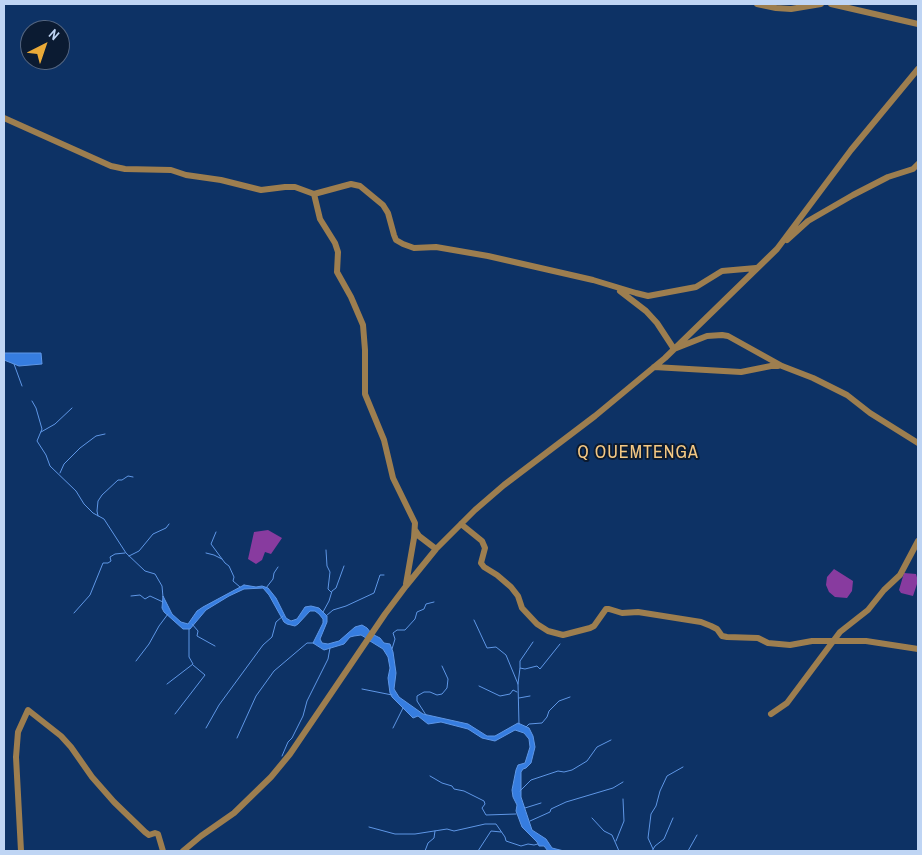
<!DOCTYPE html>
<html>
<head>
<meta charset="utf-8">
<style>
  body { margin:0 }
  #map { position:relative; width:922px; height:855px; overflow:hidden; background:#0d3265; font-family:"Archivo Narrow",sans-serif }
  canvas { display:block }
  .frame { position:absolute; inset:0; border:5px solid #bfd5f4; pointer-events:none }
  .north { position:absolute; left:20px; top:20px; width:50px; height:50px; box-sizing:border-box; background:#0b1b32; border:1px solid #536580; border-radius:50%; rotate:41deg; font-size:14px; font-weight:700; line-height:20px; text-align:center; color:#bfd5f4 }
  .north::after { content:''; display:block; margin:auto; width:18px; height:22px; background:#eaaa38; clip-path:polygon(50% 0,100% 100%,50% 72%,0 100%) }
</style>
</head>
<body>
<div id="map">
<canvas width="922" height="855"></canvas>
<div class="frame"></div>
<div class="north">N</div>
</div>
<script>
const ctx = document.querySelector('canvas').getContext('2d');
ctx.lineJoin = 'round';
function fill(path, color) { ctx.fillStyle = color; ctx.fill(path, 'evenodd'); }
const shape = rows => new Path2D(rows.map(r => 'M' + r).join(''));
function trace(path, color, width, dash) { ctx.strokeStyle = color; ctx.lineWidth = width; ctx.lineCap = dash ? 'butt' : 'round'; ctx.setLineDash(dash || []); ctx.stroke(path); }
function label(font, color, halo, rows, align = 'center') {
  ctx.font = font + ' "Archivo Narrow",sans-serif'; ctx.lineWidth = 4; ctx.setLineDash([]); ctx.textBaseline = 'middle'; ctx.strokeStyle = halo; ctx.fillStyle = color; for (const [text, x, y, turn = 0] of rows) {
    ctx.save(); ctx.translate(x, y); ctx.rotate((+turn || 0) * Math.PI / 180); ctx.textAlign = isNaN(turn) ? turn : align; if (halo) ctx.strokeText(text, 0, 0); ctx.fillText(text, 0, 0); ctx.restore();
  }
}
fill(shape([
  [268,530,282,538,271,554,265,552,262,560,256,564,248,559,254,532],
  [834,569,853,581,852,591,847,598,835,597,829,592,826,585,827,577],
  [904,573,916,574,918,581,913,596,901,593,899,590]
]), '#883b9f');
const water = shape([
  [4,353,41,353,42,364,19,366,4,360,4,353],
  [244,585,256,587,262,586,268,588,276,598,286,618,291,621,297,619,305,607,311,606,319,608,327,616,327,622,320,639,322,643,328,644,339,641,355,627,362,625,367,628,371,633,366,638,361,635,354,636,350,637,344,644,324,650,313,643,323,623,323,619,319,614,315,611,310,611,298,624,295,626,287,624,284,622,269,595,263,588,244,589,229,596,206,610,190,629,183,629,164,612,162,608,163,596,172,614,181,622,188,624,197,611,203,607,244,585],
  [374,635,380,638,384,643,390,644,393,652,396,673,394,689,399,697,423,714,468,724,487,736,495,736,518,723,529,728,533,736,535,747,531,763,526,768,523,769,521,772,521,797,532,830,546,839,552,848,564,851,548,851,544,846,539,846,537,842,522,827,516,811,517,805,513,797,512,790,516,770,518,765,525,763,530,747,529,739,524,733,515,730,495,741,482,738,468,729,441,722,428,724,418,716,413,718,392,697,390,693,388,678,390,668,388,657,383,649,370,641,374,635]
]);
fill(water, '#367de0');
trace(water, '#5f97e6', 1);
trace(shape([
  [14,364,22,386],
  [32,401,36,408,42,429,37,441,46,455,50,466,76,491,84,504,93,513,104,519,126,553,145,571,155,574,162,586,163,597],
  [41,432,55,424,72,408],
  [60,473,64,464,80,448,96,436,105,434],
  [98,516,97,511,98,501,102,495,118,480,122,480,128,476,133,477],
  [216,532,211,544,225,563,229,566,234,577,233,581,240,587],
  [326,550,327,566,330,572,328,589,331,592],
  [206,553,214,555,222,559],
  [129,556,139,551,153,534,166,528,169,524],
  [266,588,273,579,274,573,278,567],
  [131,596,140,595,145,599,150,596,163,602],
  [323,612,329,601,332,591,336,588,344,566],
  [74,613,90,595,103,563,108,563,111,561,110,557,115,554,125,553],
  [326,616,333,610,346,606,374,593,380,575,384,575],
  [474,620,487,648,496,647,506,655,518,684,519,724],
  [192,624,198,631,197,636,215,646],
  [392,649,395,639,393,633,397,630,405,630,415,619,417,612,424,609,426,604,434,602],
  [136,661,149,644,159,626,168,614],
  [520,668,520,661,533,642],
  [167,684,193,664,189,657,189,629],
  [518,684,520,668,525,669,537,666,540,669,560,644],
  [479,686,500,696,510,694,513,690,517,692],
  [362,689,392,695],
  [519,698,530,696],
  [175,714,205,675,193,665],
  [426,715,417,701,417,696,424,692,430,692,437,695,442,694,447,688,448,679,442,666],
  [526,727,529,724,542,723,547,717,549,711,559,701,570,697],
  [206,728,219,705,263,645,272,637,276,622,283,616],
  [393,728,403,708],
  [237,738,256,696,274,671,307,643,314,643],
  [282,756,288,742,292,738,303,716,307,701,328,659,330,648],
  [430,776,442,783,452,786,454,789,464,791,484,801,485,804,482,808,486,815,516,814],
  [520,791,531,780,558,771,564,772,572,770,587,761,597,747,611,740],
  [525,808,541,803],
  [592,818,604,831,612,835,619,851],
  [530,821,550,812,551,809,566,802,613,788,623,782],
  [369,827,395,834,415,834,447,829,454,831,485,824,496,824,505,837,506,841,521,846,528,844,534,845,538,844],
  [616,841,624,821,623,799],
  [653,849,648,838,651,814,656,806,660,791,667,776,683,767],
  [425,851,428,843,434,838,435,831],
  [478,851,491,831,501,832],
  [652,851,655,846,664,839,673,818],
  [688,851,697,835]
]), '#5f97e6', 1);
trace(shape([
  [757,4,776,8,791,9,821,4],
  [831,4,918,24],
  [4,118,111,166,125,169,171,170,186,175,221,180,261,190,285,187,295,187,314,194,351,184,360,186,383,205,388,213,394,235,396,240,403,244,414,248,436,247,488,256,593,280,636,293,648,296,696,287,722,271,756,268],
  [314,194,320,219,335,243,338,252,337,272,351,297,363,325,365,350,365,394,384,440,393,478,415,523,414,538,406,584],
  [787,240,808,221,853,195,888,177,913,169,918,164],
  [620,291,646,311,657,323,674,349,707,336,722,335,728,336,782,366,813,378,847,395,870,413,918,443],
  [654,367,741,372,771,366,778,366],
  [461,524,482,541,485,548,481,563,484,567,497,575,511,587,518,596,522,608,537,624,548,631,563,635,590,628,594,626,606,609,609,609,622,613,638,612,701,622,711,626,717,629,722,636,727,637,758,638,768,643,790,645,812,641,866,641,918,649],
  [415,530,419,536,436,549],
  [771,714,787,703,840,632,868,610,884,590,900,575,918,541],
  [21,851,16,757,18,732,28,710,61,736,71,747,92,777,114,802,145,832,149,835,155,833,158,834,163,851],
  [183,851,201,836,234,813,271,777,290,754,385,614,406,586,436,549,475,510,504,485,595,416,665,358,777,249,851,150,918,69]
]), '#9d7e4f', 6);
ctx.letterSpacing = '1px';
label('18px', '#f5c984', '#0b1b32', [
  ["Q OUEMTENGA",638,453]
]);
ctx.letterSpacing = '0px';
</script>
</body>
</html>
